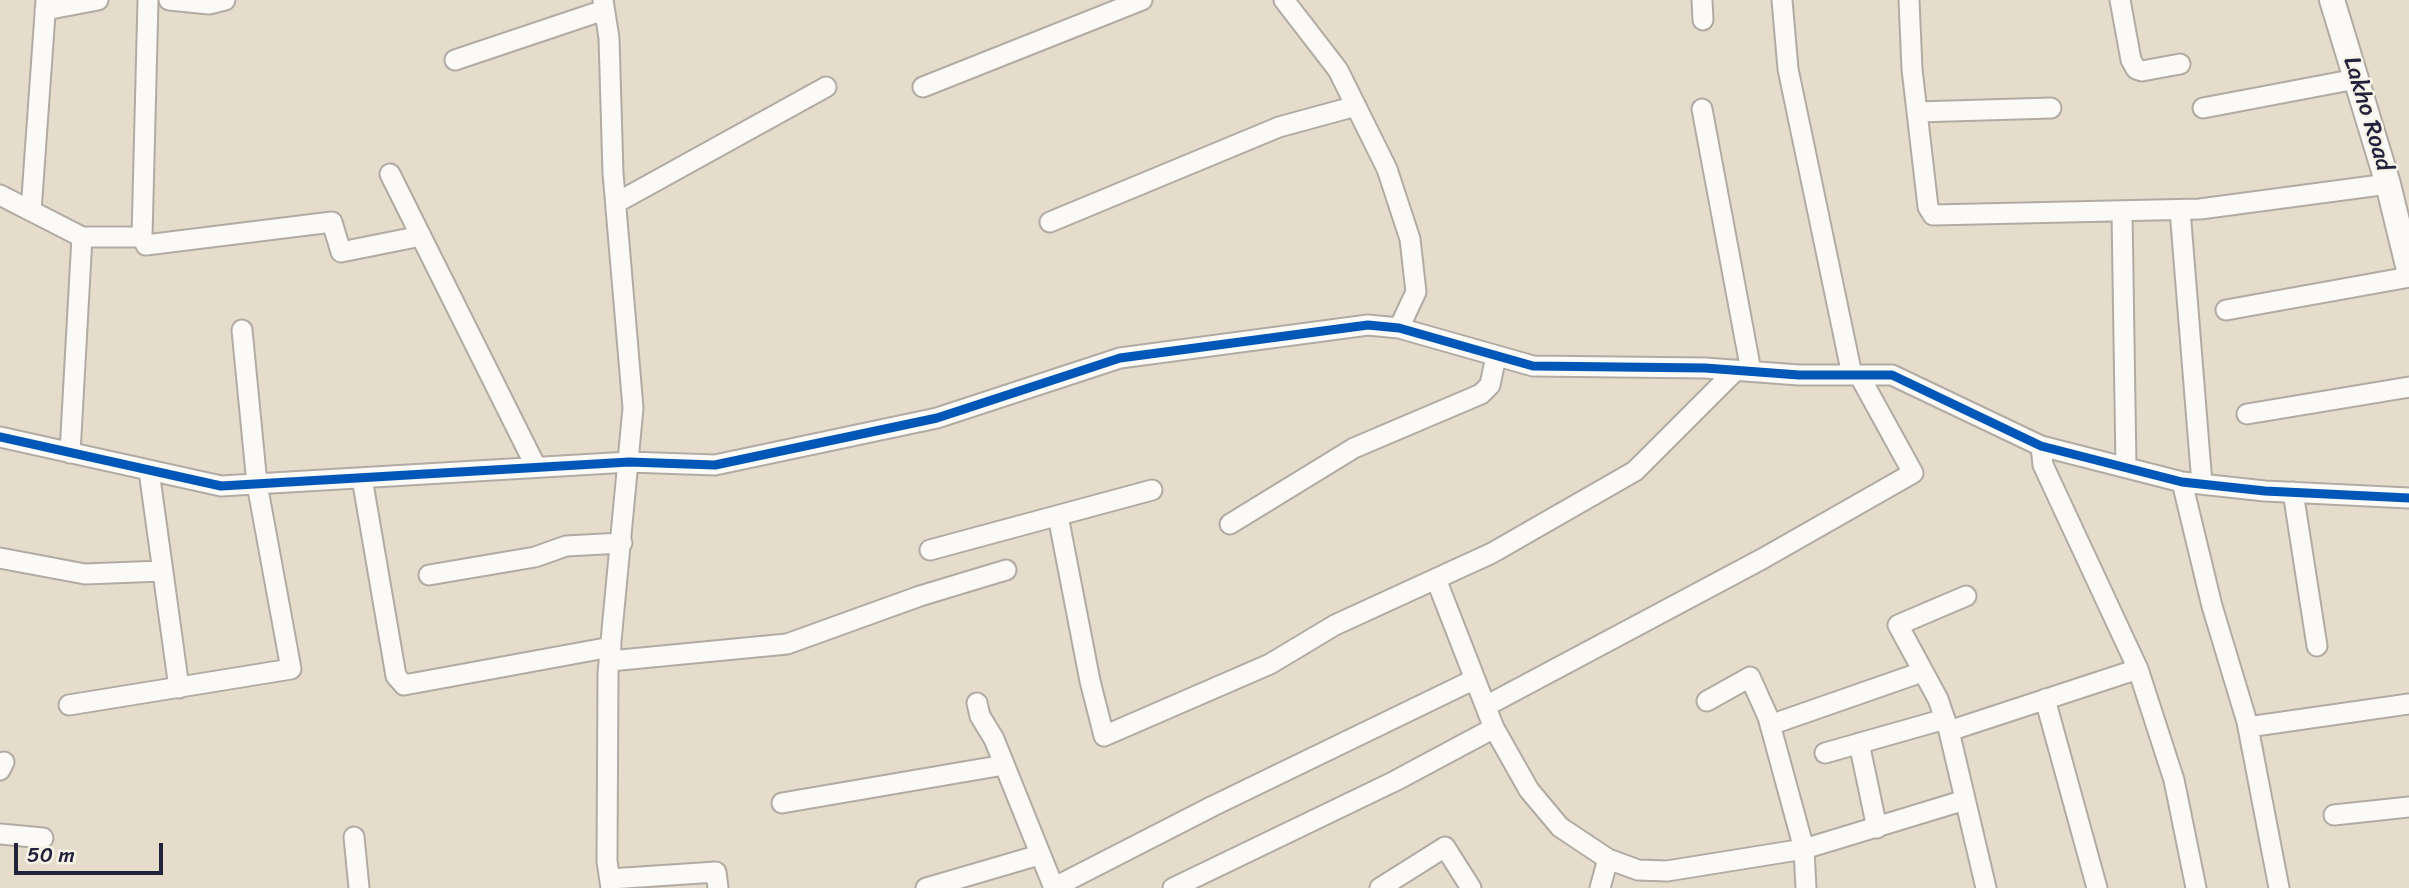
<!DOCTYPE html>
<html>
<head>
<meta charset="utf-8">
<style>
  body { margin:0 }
  #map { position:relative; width:2409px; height:888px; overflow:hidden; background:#e6dccc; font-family:Sriracha,sans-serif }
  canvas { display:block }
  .scale { position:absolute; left:14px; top:843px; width:149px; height:32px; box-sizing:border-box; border:4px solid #22223b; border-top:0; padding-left:9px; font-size:21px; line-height:24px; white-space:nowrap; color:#22223b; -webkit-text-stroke:5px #f7f3e8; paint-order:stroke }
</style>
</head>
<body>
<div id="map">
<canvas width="2409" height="888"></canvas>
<div class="scale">50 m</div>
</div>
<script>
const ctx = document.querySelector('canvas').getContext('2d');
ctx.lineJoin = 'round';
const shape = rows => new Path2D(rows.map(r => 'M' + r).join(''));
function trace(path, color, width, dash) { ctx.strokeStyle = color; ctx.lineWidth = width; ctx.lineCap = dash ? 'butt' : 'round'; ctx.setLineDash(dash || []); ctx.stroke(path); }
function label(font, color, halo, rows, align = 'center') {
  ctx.font = font + ' Sriracha,sans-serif'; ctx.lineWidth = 5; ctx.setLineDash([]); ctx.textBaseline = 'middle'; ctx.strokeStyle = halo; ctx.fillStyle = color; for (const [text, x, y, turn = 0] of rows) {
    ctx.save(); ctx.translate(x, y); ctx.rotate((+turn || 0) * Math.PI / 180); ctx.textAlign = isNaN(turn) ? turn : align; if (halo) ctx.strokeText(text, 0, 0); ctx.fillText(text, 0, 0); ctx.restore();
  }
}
const minor = shape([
  [169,0,209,4,225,0],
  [603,0,609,38,613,173,633,408,608,673,607,861,611,888],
  [1284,0,1338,70,1387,169,1410,239,1416,292,1399,328],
  [1702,0,1703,20],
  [1782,0,1788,69,1852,375],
  [1909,0,1912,69,1928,207,1933,215,2200,209,2388,184],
  [2120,0,2131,60,2136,69,2142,71,2180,64],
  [45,10,98,0],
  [455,60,604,10],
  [923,87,1142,0],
  [2203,108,2356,79],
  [1702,109,1751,371],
  [1917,112,2051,108],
  [390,174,536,467],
  [0,195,82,237,142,237,146,245,332,222,341,252,421,236],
  [616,203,826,87],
  [2180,210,2202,484],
  [31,211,46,0],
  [2122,212,2126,467],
  [1050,222,1279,127,1356,106],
  [142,237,148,0],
  [2226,310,2409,277],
  [2247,414,2409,387],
  [0,437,221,486,629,462,715,465,937,418,1120,358,1368,325,1399,328,1533,366,1705,368,1799,375,1892,375,2041,446,2182,482,2265,491,2409,498],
  [2041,446,2043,465,2138,669,2174,780,2196,888],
  [70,453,82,237],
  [149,471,179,688],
  [362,478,396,676,404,685,611,647],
  [2182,482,2212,606,2247,722,2279,888],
  [2293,492,2317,646],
  [1058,516,1090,681,1104,736,1270,664,1335,625,1492,553,1635,471,1736,370],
  [1230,524,1354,448,1481,394,1490,385,1496,356],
  [930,550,1152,490],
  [0,558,85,574,162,571],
  [429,575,535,557,566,546,622,543],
  [1436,579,1494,728,1529,790,1560,827,1608,859,1638,870,1667,871,1804,849,1965,800],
  [1966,596,1898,625,1938,699,1949,731,1986,888],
  [610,661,787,644,920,596,1006,570],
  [2045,699,2097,888],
  [1707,701,1750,677,1768,717,1804,849,1806,888],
  [977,703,980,716,994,739,1054,888],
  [69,705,291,669,257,484,242,330],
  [1486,706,1762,559,1913,473,1859,375],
  [1770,725,1922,672],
  [2248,727,2409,704],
  [1949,731,2138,669],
  [1859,743,1877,828],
  [1825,753,1945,719],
  [0,770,4,762],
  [782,803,1004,765],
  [2334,815,2409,807],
  [0,834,43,838],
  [354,837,359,888],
  [610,879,716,872,718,888],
  [926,888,1039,855],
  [1053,888,1213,806,1475,679],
  [1173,888,1395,781,1494,728],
  [1380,888,1445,847,1471,888],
  [1600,888,1608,859]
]);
const tertiary = shape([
  [2332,0,2388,184,2409,270]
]);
trace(minor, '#b1aba3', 23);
trace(tertiary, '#b1aba3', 28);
trace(minor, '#fbfaf7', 19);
trace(tertiary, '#fbfaf7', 24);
trace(shape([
  [0,437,221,486,629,462,715,465,937,418,1120,358,1368,325,1399,328,1533,366,1705,368,1799,375,1892,375,2041,446,2182,482,2265,491,2409,498]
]), '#0057b8', 9);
label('24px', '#22223b', '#f7f3e8', [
  ["Lakho Road",2367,114,73]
]);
</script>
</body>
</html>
